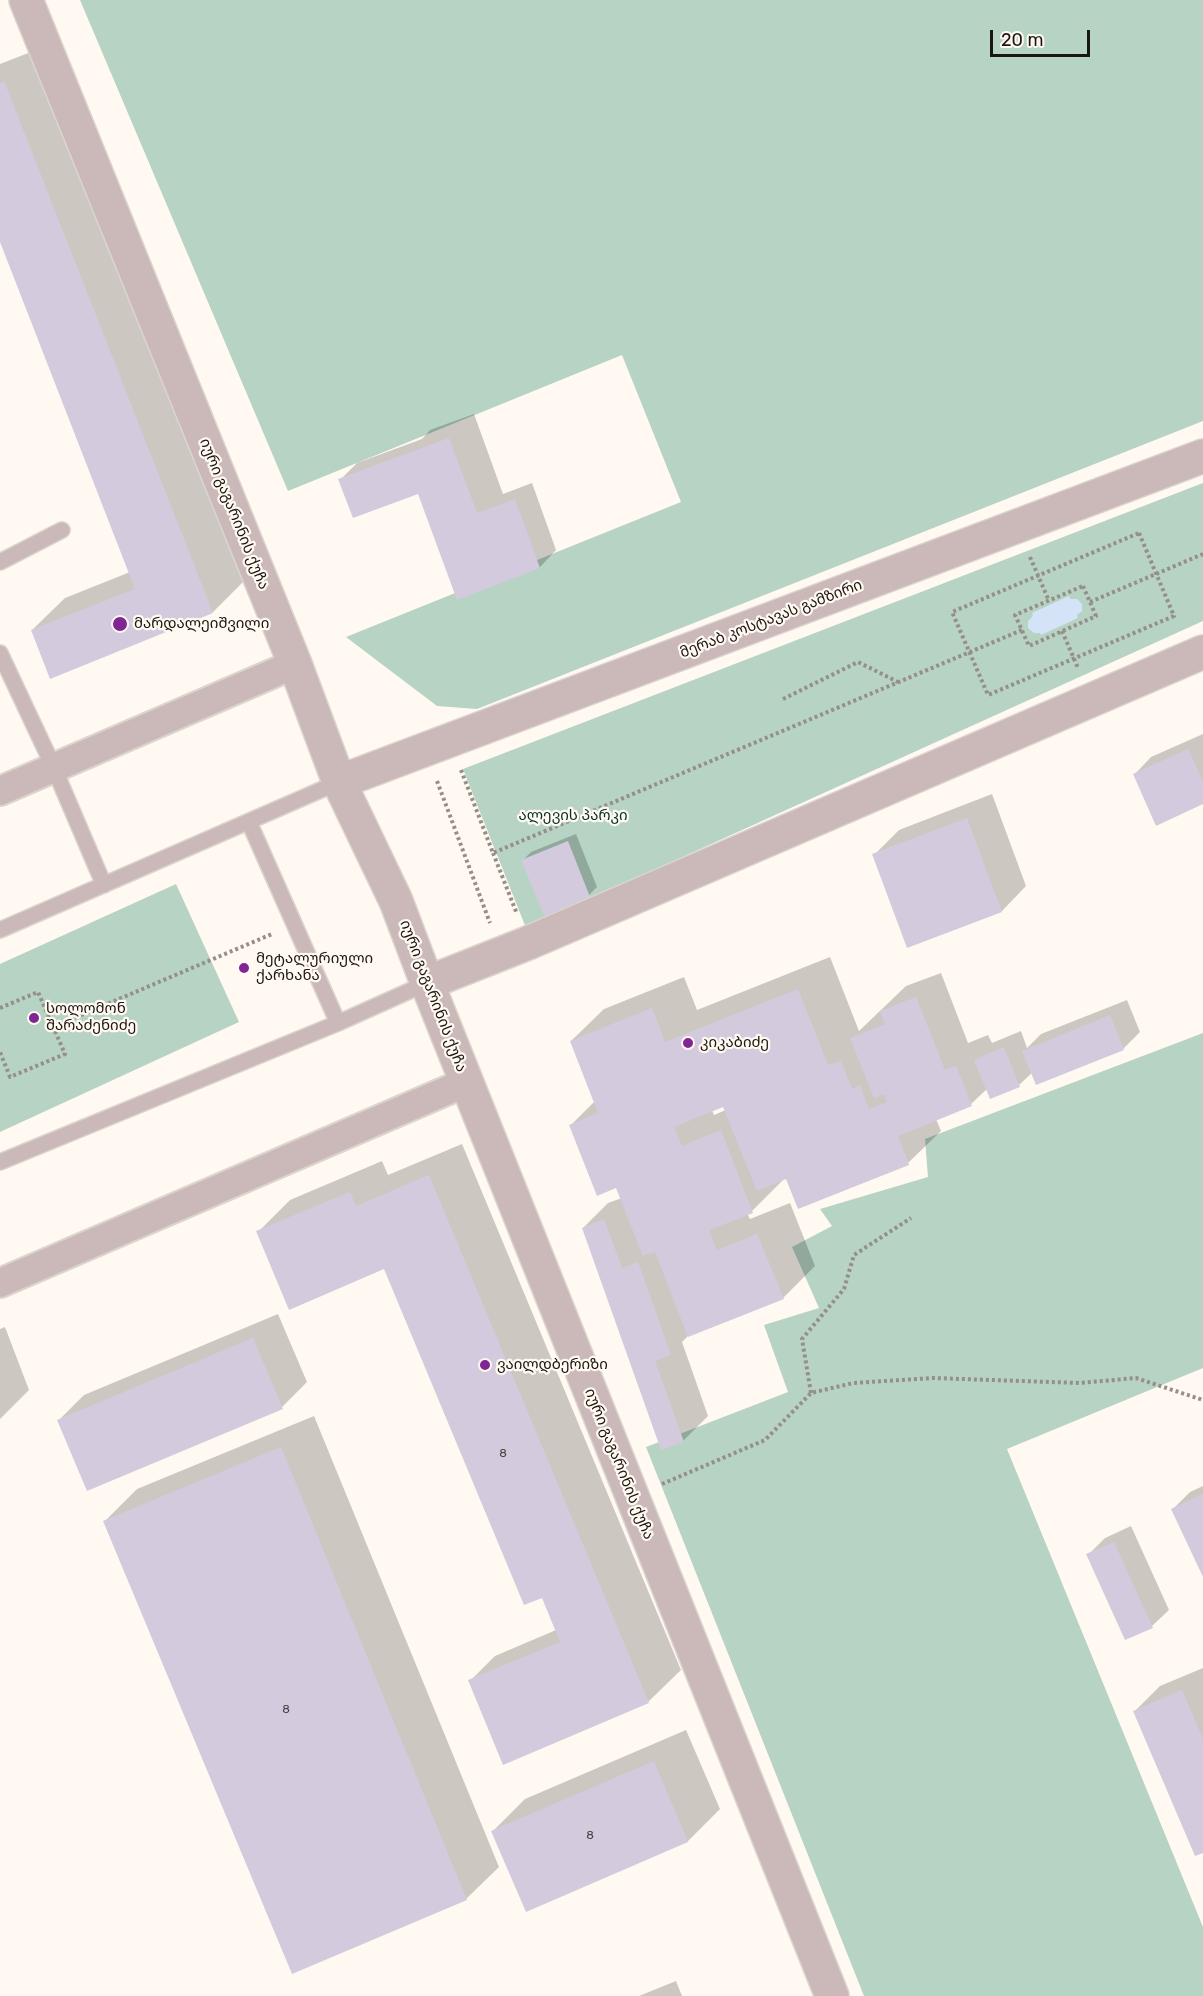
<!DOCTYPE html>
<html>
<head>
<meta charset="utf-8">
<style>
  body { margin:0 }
  #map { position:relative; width:1203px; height:1996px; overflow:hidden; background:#fff9f2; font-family:Rubik,sans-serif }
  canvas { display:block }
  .scale { position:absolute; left:990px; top:30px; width:100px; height:27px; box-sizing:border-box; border:3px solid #1b1610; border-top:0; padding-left:8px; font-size:18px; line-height:21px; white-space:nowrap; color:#1b1610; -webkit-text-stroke:4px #fff9f2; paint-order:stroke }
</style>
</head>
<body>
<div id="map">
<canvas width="1203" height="1996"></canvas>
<div class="scale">20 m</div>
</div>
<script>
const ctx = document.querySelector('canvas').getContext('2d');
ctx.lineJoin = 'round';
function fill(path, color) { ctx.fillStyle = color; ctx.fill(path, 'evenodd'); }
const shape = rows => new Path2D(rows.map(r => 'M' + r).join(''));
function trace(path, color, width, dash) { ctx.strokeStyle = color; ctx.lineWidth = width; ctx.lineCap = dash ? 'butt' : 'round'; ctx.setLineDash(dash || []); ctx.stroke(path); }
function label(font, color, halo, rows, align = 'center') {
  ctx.font = font + ' Rubik,"Noto Sans Georgian",sans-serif'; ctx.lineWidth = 4.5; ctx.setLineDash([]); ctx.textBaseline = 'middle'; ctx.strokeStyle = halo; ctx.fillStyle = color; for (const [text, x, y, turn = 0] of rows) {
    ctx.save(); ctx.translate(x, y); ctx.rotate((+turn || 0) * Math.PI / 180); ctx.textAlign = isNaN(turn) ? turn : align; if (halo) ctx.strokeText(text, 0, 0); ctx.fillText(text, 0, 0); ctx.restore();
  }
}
fill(shape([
  [80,0,1203,0,1203,421,477,709,437,706,346,637,681,502,622,355,288,491],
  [1203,483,1203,621,526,928,463,769],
  [176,884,239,1022,0,1132,0,964],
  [1203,1033,1203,1368,1007,1449,1203,1927,1203,1996,864,1996,646,1447,788,1392,764,1325,819,1308,792,1247,832,1226,820,1209,928,1177,925,1139]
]), '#b6d3c4');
fill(shape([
  [1069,596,1070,599,1077,599,1082,604,1082,611,1077,615,1078,618,1041,635,1040,633,1034,633,1028,628,1028,621,1033,616,1032,613]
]), '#d5e3f9');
fill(shape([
  [36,50,245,580,213,612,51,677,32,630,65,598,130,572,0,238,0,64],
  [474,414,503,494,532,483,556,550,540,567,458,598,419,492,340,480,357,463,422,439,430,430],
  [1203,734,1203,803,1135,774,1151,757],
  [992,794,1026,886,1002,911,908,946,874,855,899,830],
  [576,834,597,887,589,895,523,860,531,852],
  [830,957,859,1031,906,986,941,973,968,1043,988,1035,992,1043,1021,1031,1027,1048,1041,1034,1127,1000,1140,1032,1123,1049,1033,1072,1019,1085,987,1089,971,1104,936,1119,941,1131,908,1163,787,1177,784,1179,752,1211,747,1213,750,1219,790,1203,815,1266,783,1298,689,1335,682,1342,708,1416,683,1441,583,1228,608,1203,622,1198,617,1186,571,1125,595,1101,571,1041,604,1009,684,977,697,1010],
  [724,1105,726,1110,714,1115,712,1110],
  [462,1144,681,1670,648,1702,470,1681,495,1656,556,1630,542,1596,385,1268,258,1232,290,1200,382,1161,388,1175],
  [278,1314,307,1382,282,1407,59,1420,84,1395],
  [5,1327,29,1390,0,1419,0,1329],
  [314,1416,499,1867,466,1899,105,1521,137,1489],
  [1203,1486,1203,1571,1173,1509,1190,1492],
  [1131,1526,1169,1610,1152,1626,1126,1638,1088,1555,1105,1538],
  [1203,1668,1203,1851,1135,1711,1160,1686],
  [686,1730,720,1809,688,1841,527,1910,493,1831,525,1799],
  [676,1981,682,1996,639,1996]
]), '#0003');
fill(shape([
  [4,81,213,613,50,679,31,630,135,589,0,242,0,83],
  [449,438,477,513,515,499,540,568,457,600,418,494,353,518,338,479],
  [1188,749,1203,781,1203,804,1156,826,1133,774],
  [967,818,1002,912,907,948,872,854],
  [568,841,590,897,544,916,521,860],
  [798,989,828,1065,841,1061,852,1089,860,1085,869,1109,887,1102,884,1094,874,1098,850,1038,885,1024,880,1011,916,997,945,1070,956,1066,972,1106,898,1136,909,1165,798,1209,786,1179,757,1191,723,1107,674,1127,682,1146,721,1130,753,1213,709,1230,717,1250,757,1234,784,1299,688,1337,655,1252,643,1256,616,1188,597,1196,569,1125,598,1113,570,1041,652,1008,665,1042],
  [1110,1015,1124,1050,1036,1085,1022,1051],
  [1004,1047,1020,1087,990,1099,974,1060],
  [429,1175,649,1703,503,1765,468,1680,560,1642,542,1598,524,1605,384,1269,289,1310,256,1231,350,1192,356,1206],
  [604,1219,622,1268,638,1262,671,1355,655,1361,684,1442,661,1450,582,1228],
  [253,1338,283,1409,87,1491,57,1420],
  [281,1447,467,1900,292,1974,103,1521],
  [1203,1494,1203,1577,1171,1509],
  [1114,1542,1153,1628,1125,1640,1086,1554],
  [1182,1690,1203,1739,1203,1853,1195,1856,1133,1711],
  [654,1761,688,1842,526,1912,491,1831]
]), '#d3cadd');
const service = shape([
  [0,562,62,530],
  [0,653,54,768,104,885],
  [249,822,338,1023],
  [0,930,339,782],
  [0,1162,338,1023,427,983]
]);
const minor = shape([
  [0,791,295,664],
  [0,1283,467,1082]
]);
const tertiary = shape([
  [26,0,295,664,339,782,396,901,427,983,832,1996],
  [339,782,1203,456],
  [427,983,528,943,1203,652]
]);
trace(service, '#dbd5ce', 18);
trace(minor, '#dbd5ce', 32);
trace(tertiary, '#dbd5ce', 36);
trace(shape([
  [1139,533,1174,616,988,695,952,612,1139,533],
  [1030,557,1049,601],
  [1083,586,1096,616,1029,646,1015,615,1083,586],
  [1090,602,1203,554],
  [1062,631,1078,668],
  [783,699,858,662,898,682],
  [461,770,493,853,1022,630],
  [437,781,490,923],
  [493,853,517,914],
  [0,1008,38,992,65,1054,10,1077,0,1052],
  [53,1027,272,934],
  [811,1393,802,1339,844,1289,854,1255,911,1218],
  [662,1484,765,1440,811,1393,853,1383,933,1378,1080,1383,1136,1378,1203,1400]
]), '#958f88', 4, [3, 3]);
trace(service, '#cab9b8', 15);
trace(minor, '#cab9b8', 28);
trace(tertiary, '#cab9b8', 33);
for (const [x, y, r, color] of [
  [120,624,8,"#7f2694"],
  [244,968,6,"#7f2694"],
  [34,1018,6,"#7f2694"],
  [688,1043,6,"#7f2694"],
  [485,1365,6,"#7f2694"]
]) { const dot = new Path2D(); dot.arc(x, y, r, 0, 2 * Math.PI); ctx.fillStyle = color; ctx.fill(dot); trace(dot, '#fff9f2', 2); }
label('12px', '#494343', null, [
  ["8",503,1454],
  ["8",286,1710],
  ["8",590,1836]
]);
label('15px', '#1b1610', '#fff9f2', [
  ["იური გაგარინის ქუჩა",234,514,68],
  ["მერაბ კოსტავას გამზირი",771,619,-21],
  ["იური გაგარინის ქუჩა",433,996,69],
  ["იური გაგარინის ქუჩა",619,1464,68]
]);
label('15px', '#1b1610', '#fff9f2', [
  ["მარდალეიშვილი",134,624],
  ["მეტალურიული",256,959],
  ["ქარხანა",256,976],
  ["სოლომონ",46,1009],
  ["შარაძენიძე",46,1026],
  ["კიკაბიძე",700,1043],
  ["ვაილდბერიზი",497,1365]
], 'left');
label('15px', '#023222', '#fff9f2', [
  ["ალევის პარკი",573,816]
]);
</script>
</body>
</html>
